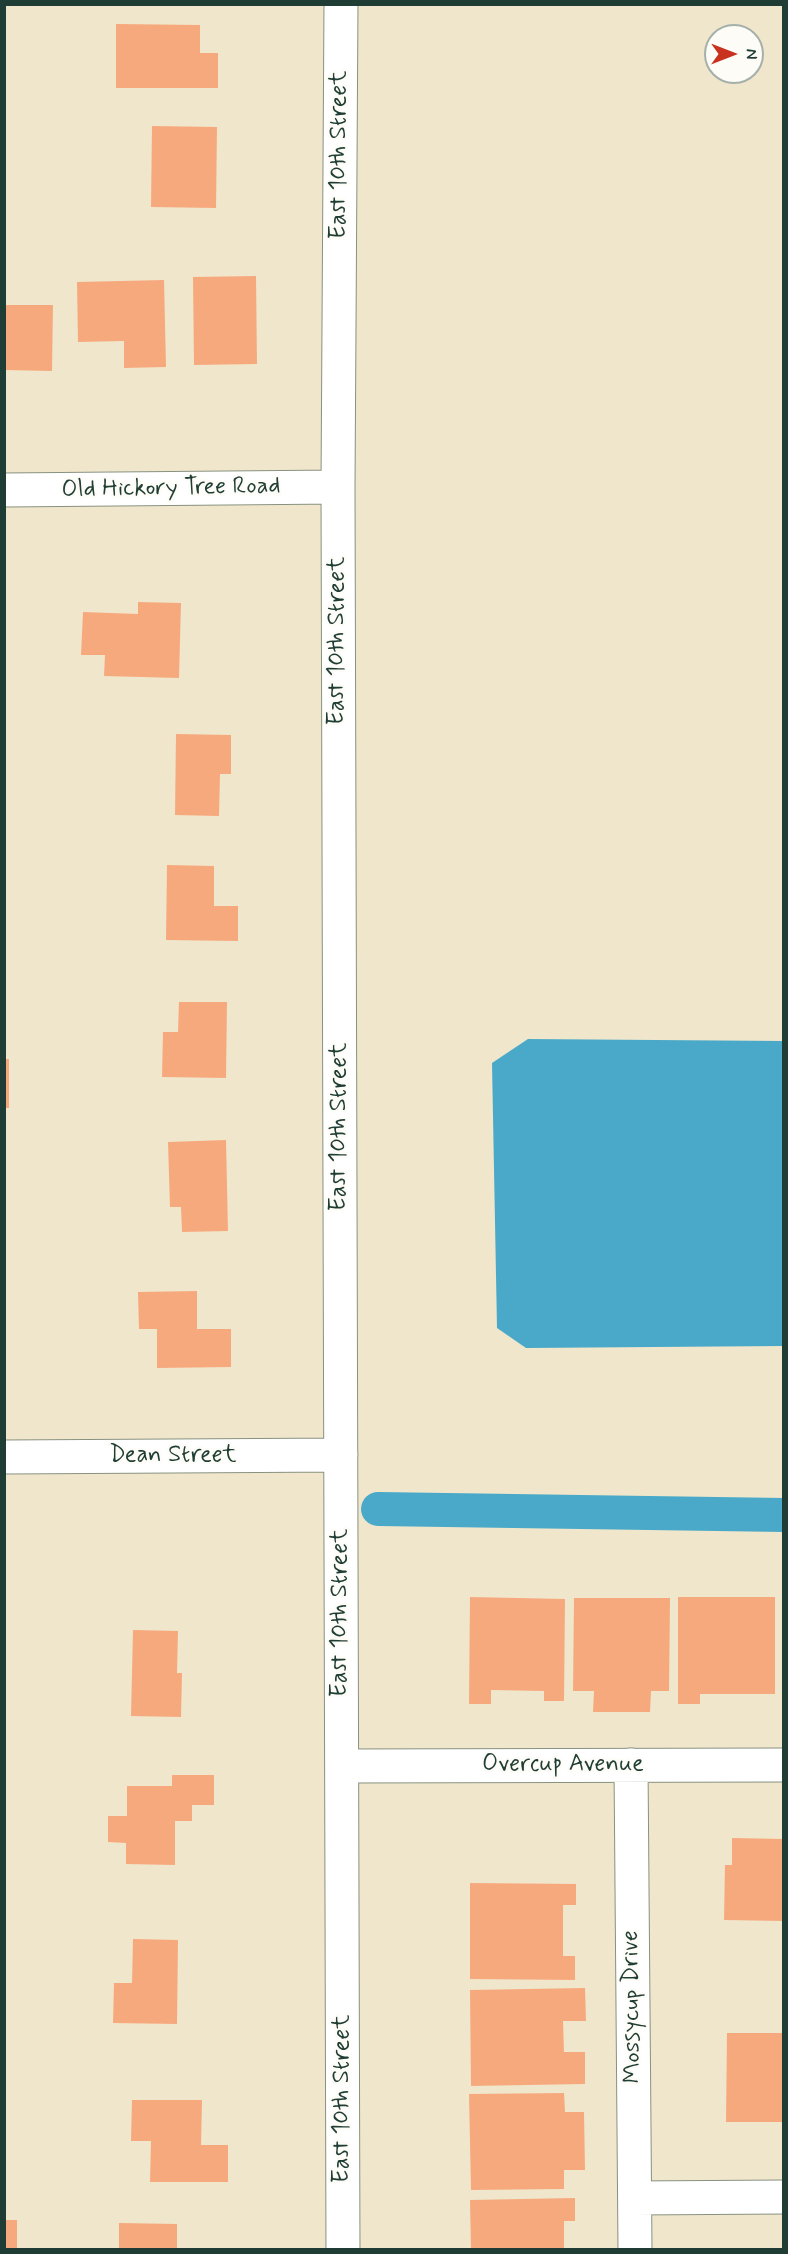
<!DOCTYPE html>
<html>
<head>
<meta charset="utf-8">
<style>
  body { margin:0 }
  #map { position:relative; width:788px; height:2254px; overflow:hidden; background:#f0e6cb; font-family:Mynerve,sans-serif }
  canvas { display:block }
  .frame { position:absolute; inset:0; border:6px solid #1f3d34; pointer-events:none }
  .north { position:absolute; left:704px; top:24px; width:60px; height:60px; box-sizing:border-box; background:#fdfcf7; border:2px solid #a4b0a9; border-radius:50%; rotate:90deg; font-size:16px; font-weight:700; line-height:24px; text-align:center; color:#1f3d34 }
  .north::after { content:''; display:block; margin:auto; width:21px; height:27px; background:#c8321e; clip-path:polygon(50% 0,100% 100%,50% 72%,0 100%) }
</style>
</head>
<body>
<div id="map">
<canvas width="788" height="2254"></canvas>
<div class="frame"></div>
<div class="north">N</div>
</div>
<script>
const ctx = document.querySelector('canvas').getContext('2d');
ctx.lineJoin = 'round';
function fill(path, color) { ctx.fillStyle = color; ctx.fill(path, 'evenodd'); }
const shape = rows => new Path2D(rows.map(r => 'M' + r).join(''));
function trace(path, color, width, dash) { ctx.strokeStyle = color; ctx.lineWidth = width; ctx.lineCap = dash ? 'butt' : 'round'; ctx.setLineDash(dash || []); ctx.stroke(path); }
function label(font, color, halo, rows, align = 'center') {
  ctx.font = font + ' Mynerve,sans-serif'; ctx.lineWidth = 5; ctx.setLineDash([]); ctx.textBaseline = 'middle'; ctx.strokeStyle = halo; ctx.fillStyle = color; for (const [text, x, y, turn = 0] of rows) {
    ctx.save(); ctx.translate(x, y); ctx.rotate((+turn || 0) * Math.PI / 180); ctx.textAlign = isNaN(turn) ? turn : align; if (halo) ctx.strokeText(text, 0, 0); ctx.fillText(text, 0, 0); ctx.restore();
  }
}
fill(shape([
  [528,1039,783,1041,783,1346,526,1348,497,1328,492,1063]
]), '#4aa9c9');
trace(shape([
  [378,1509,784,1515]
]), '#4aa9c9', 34);
fill(shape([
  [116,24,200,25,200,53,218,53,218,88,116,88],
  [152,126,217,127,216,208,151,207],
  [256,276,257,364,194,365,193,277],
  [164,280,166,367,124,368,124,341,78,342,77,282],
  [4,305,53,305,52,371,4,370],
  [138,602,181,603,179,678,104,676,105,655,81,655,83,612,138,614],
  [176,734,231,735,231,774,220,774,219,816,175,815],
  [167,865,214,866,214,906,238,906,238,941,166,940],
  [179,1002,227,1002,226,1078,162,1077,163,1032,178,1032],
  [4,1059,9,1059,9,1108,4,1108],
  [226,1140,228,1231,182,1232,181,1207,170,1207,168,1142],
  [197,1291,197,1329,231,1329,231,1367,157,1368,157,1329,139,1329,138,1292],
  [470,1597,565,1599,564,1701,544,1701,544,1691,491,1690,491,1704,469,1704],
  [678,1597,775,1597,775,1694,700,1694,700,1704,678,1704],
  [574,1598,670,1598,669,1691,651,1691,650,1712,593,1712,594,1691,573,1691],
  [133,1630,178,1631,177,1673,182,1673,181,1717,131,1716],
  [172,1775,214,1775,214,1805,192,1805,192,1821,175,1821,175,1865,126,1864,126,1843,108,1842,108,1816,127,1816,127,1786,172,1786],
  [732,1838,784,1839,784,1921,724,1920,725,1865,732,1865],
  [470,1883,576,1884,576,1905,563,1905,563,1956,575,1956,575,1980,470,1979],
  [133,1939,178,1940,177,2024,113,2023,114,1983,132,1983],
  [585,1988,586,2021,563,2021,564,2052,585,2052,585,2084,471,2086,470,1990],
  [727,2033,784,2033,784,2122,726,2122],
  [564,2093,565,2112,584,2112,585,2170,564,2170,564,2189,471,2190,469,2094],
  [132,2100,202,2100,201,2145,228,2145,228,2182,150,2182,151,2141,131,2141],
  [575,2198,575,2221,564,2221,564,2250,471,2250,470,2200],
  [4,2220,17,2220,17,2250,4,2250],
  [119,2223,177,2224,177,2250,119,2250]
]), '#f7a97e');
const minor = shape([
  [341,4,338,487,343,2250],
  [4,490,338,487],
  [4,1457,341,1455],
  [631,1765,635,2250],
  [342,1766,784,1765],
  [635,2198,784,2197]
]);
trace(minor, '#889280', 35);
trace(minor, '#fff', 33);
label('24px', '#1f3d34', '#fdfcf7', [
  ["East 10th Street",340,155,-90],
  ["Old Hickory Tree Road",171,489,-1],
  ["East 10th Street",338,641,-90],
  ["East 10th Street",340,1127,-90],
  ["Dean Street",173,1456],
  ["East 10th Street",341,1613,-90],
  ["Overcup Avenue",563,1765],
  ["Mossycup Drive",633,2007,-91],
  ["East 10th Street",343,2099,-90]
]);
</script>
</body>
</html>
